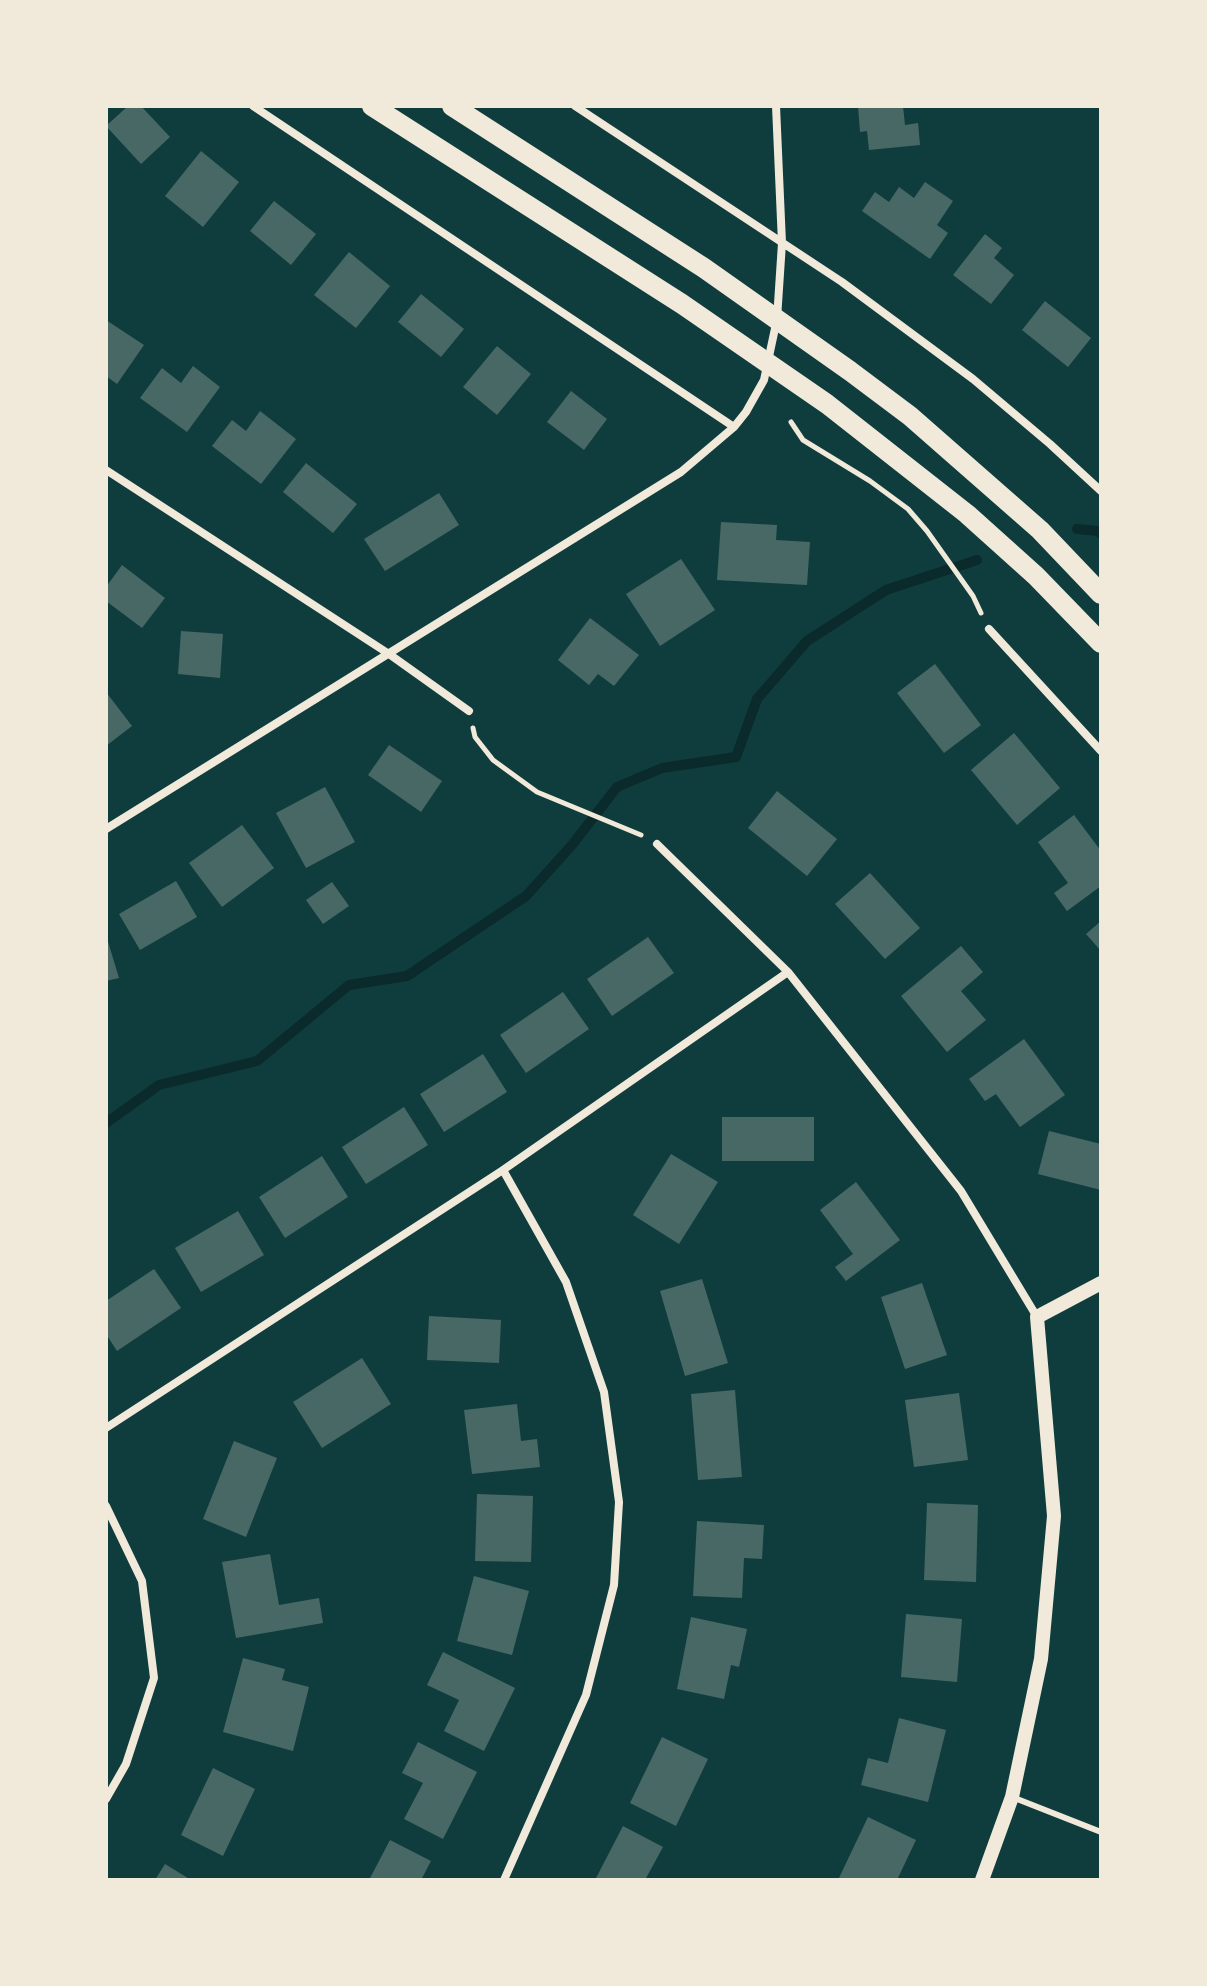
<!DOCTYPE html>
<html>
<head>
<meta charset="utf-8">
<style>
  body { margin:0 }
  #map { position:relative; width:1207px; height:1986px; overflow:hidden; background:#0f3d3e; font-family:Figtree,sans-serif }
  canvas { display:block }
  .frame { position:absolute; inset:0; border:108px solid #f1e9da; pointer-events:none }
</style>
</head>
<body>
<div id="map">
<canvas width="1207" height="1986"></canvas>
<div class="frame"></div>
</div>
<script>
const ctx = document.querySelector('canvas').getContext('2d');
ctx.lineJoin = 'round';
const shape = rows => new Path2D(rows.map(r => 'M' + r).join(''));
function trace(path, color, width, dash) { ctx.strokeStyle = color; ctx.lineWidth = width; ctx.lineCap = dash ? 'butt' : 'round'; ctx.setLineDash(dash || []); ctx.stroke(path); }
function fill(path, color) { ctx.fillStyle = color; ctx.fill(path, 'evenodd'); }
trace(shape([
  [1077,529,1098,531,1101,534],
  [106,1123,159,1085,257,1061,349,985,407,976,526,896,572,845,617,787,662,768,736,757,757,699,807,641,886,590,977,560]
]), '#0a2a2b', 10);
fill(shape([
  [128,106,141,106,170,137,141,164,106,126],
  [858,106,903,106,905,125,918,123,920,145,869,150,867,131,860,132],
  [201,151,239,182,203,227,165,196],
  [925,182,953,201,937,225,948,233,930,259,862,211,875,192,889,202,899,187,914,198],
  [274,201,316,234,291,265,250,231],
  [985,234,1002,248,994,258,1014,275,991,304,953,275],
  [349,252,390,286,356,328,314,295],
  [421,294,464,329,441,357,398,322],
  [1045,301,1091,338,1068,367,1022,330],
  [106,320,144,345,117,384,106,376],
  [497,346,531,374,497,415,463,387],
  [193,366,220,387,187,432,140,398,162,368,181,383],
  [571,391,607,419,584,450,547,422],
  [260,411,296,439,261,484,212,446,232,420,246,431],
  [306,463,357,504,333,533,283,492],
  [439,493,459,525,385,571,364,539],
  [721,522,777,525,776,540,810,542,807,585,717,580],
  [681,559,715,610,660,646,626,594],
  [122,565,165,598,142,628,106,601,106,587],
  [590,618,639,655,614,686,598,674,589,685,558,660],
  [181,631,223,634,220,678,178,674],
  [935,664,981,725,944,753,897,693],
  [106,692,132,726,106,746],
  [1014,733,1060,788,1017,825,971,770],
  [389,745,442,781,421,812,368,775],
  [325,787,355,842,306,868,276,813],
  [777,791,837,839,807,876,748,828],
  [1074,815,1101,851,1101,886,1067,911,1054,893,1068,883,1038,842],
  [242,825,274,868,222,907,189,863],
  [870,873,920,928,885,959,835,904],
  [176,881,197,917,140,950,119,914],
  [332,882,349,906,323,924,306,900],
  [1101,921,1101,951,1086,934],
  [106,935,119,978,106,981],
  [648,937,674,973,612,1016,587,979],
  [961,946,983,972,961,991,986,1020,947,1052,901,996],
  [563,992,589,1029,526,1073,500,1035],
  [1024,1039,1065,1095,1020,1127,996,1094,985,1101,969,1079],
  [483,1054,507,1092,444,1132,420,1094],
  [404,1107,428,1145,366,1184,342,1147],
  [722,1117,814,1117,814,1161,722,1161],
  [1049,1131,1101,1144,1101,1190,1038,1174],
  [671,1154,718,1182,679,1244,633,1215],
  [322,1156,348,1197,285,1238,259,1197],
  [856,1182,900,1240,846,1281,835,1267,853,1254,820,1210],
  [238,1211,264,1255,201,1292,175,1248],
  [154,1269,181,1308,117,1351,106,1334,106,1301],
  [702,1279,728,1363,685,1376,660,1291],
  [922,1283,947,1355,905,1369,881,1297],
  [429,1316,501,1320,499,1363,427,1360],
  [362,1358,391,1404,322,1448,293,1402],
  [735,1390,742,1477,698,1480,691,1394],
  [959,1393,968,1460,914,1467,905,1400],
  [517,1404,521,1441,537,1439,540,1467,472,1474,464,1410],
  [234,1441,277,1458,246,1537,203,1519],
  [477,1494,533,1496,531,1562,475,1561],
  [927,1503,978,1505,976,1582,924,1580],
  [697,1521,764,1525,762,1559,744,1558,742,1598,693,1596],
  [270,1554,279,1605,319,1598,323,1623,236,1638,222,1562],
  [474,1576,529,1591,512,1655,457,1641],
  [906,1614,962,1619,957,1682,901,1677],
  [691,1617,747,1629,739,1667,731,1665,724,1699,677,1689],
  [443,1652,515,1688,484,1751,444,1731,459,1700,427,1685],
  [243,1658,285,1669,282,1680,309,1687,293,1751,223,1732],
  [899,1718,946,1730,928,1802,861,1785,868,1758,888,1763],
  [662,1737,708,1759,676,1826,630,1803],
  [418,1742,477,1772,443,1839,404,1819,423,1783,402,1773],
  [213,1768,255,1789,223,1856,181,1835],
  [868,1817,916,1840,897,1880,838,1880],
  [623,1826,663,1847,645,1880,595,1880],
  [390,1840,431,1861,421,1880,369,1880],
  [165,1864,191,1880,155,1880]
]), '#486865');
trace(shape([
  [791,422,803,440,870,481,908,509,927,531,973,596,981,613],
  [473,728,475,737,493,760,537,792,641,835]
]), '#f1e9da', 5);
trace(shape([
  [1012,1797,1101,1832]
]), '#f1e9da', 6);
trace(shape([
  [253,106,734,427],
  [575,106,842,282,973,379,1050,444,1101,491],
  [106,470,389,654,469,711],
  [989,629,1101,751],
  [106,829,681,472,734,427,746,412,764,380,777,319,782,243,776,106],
  [657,844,788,972,961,1191,1037,1317],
  [503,1170,566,1282,604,1392,619,1502,614,1585,586,1695,504,1880],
  [106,1428,503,1170,788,972],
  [106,1506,142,1581,154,1678,126,1764,106,1799]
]), '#f1e9da', 8);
trace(shape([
  [982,1880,1012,1797,1041,1659,1054,1516,1037,1317,1101,1283]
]), '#f1e9da', 14);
trace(shape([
  [372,106,682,304,827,404,967,514,1036,576,1101,643],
  [452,106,704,268,850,371,910,416,1040,530,1101,594]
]), '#f1e9da', 20);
</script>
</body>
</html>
